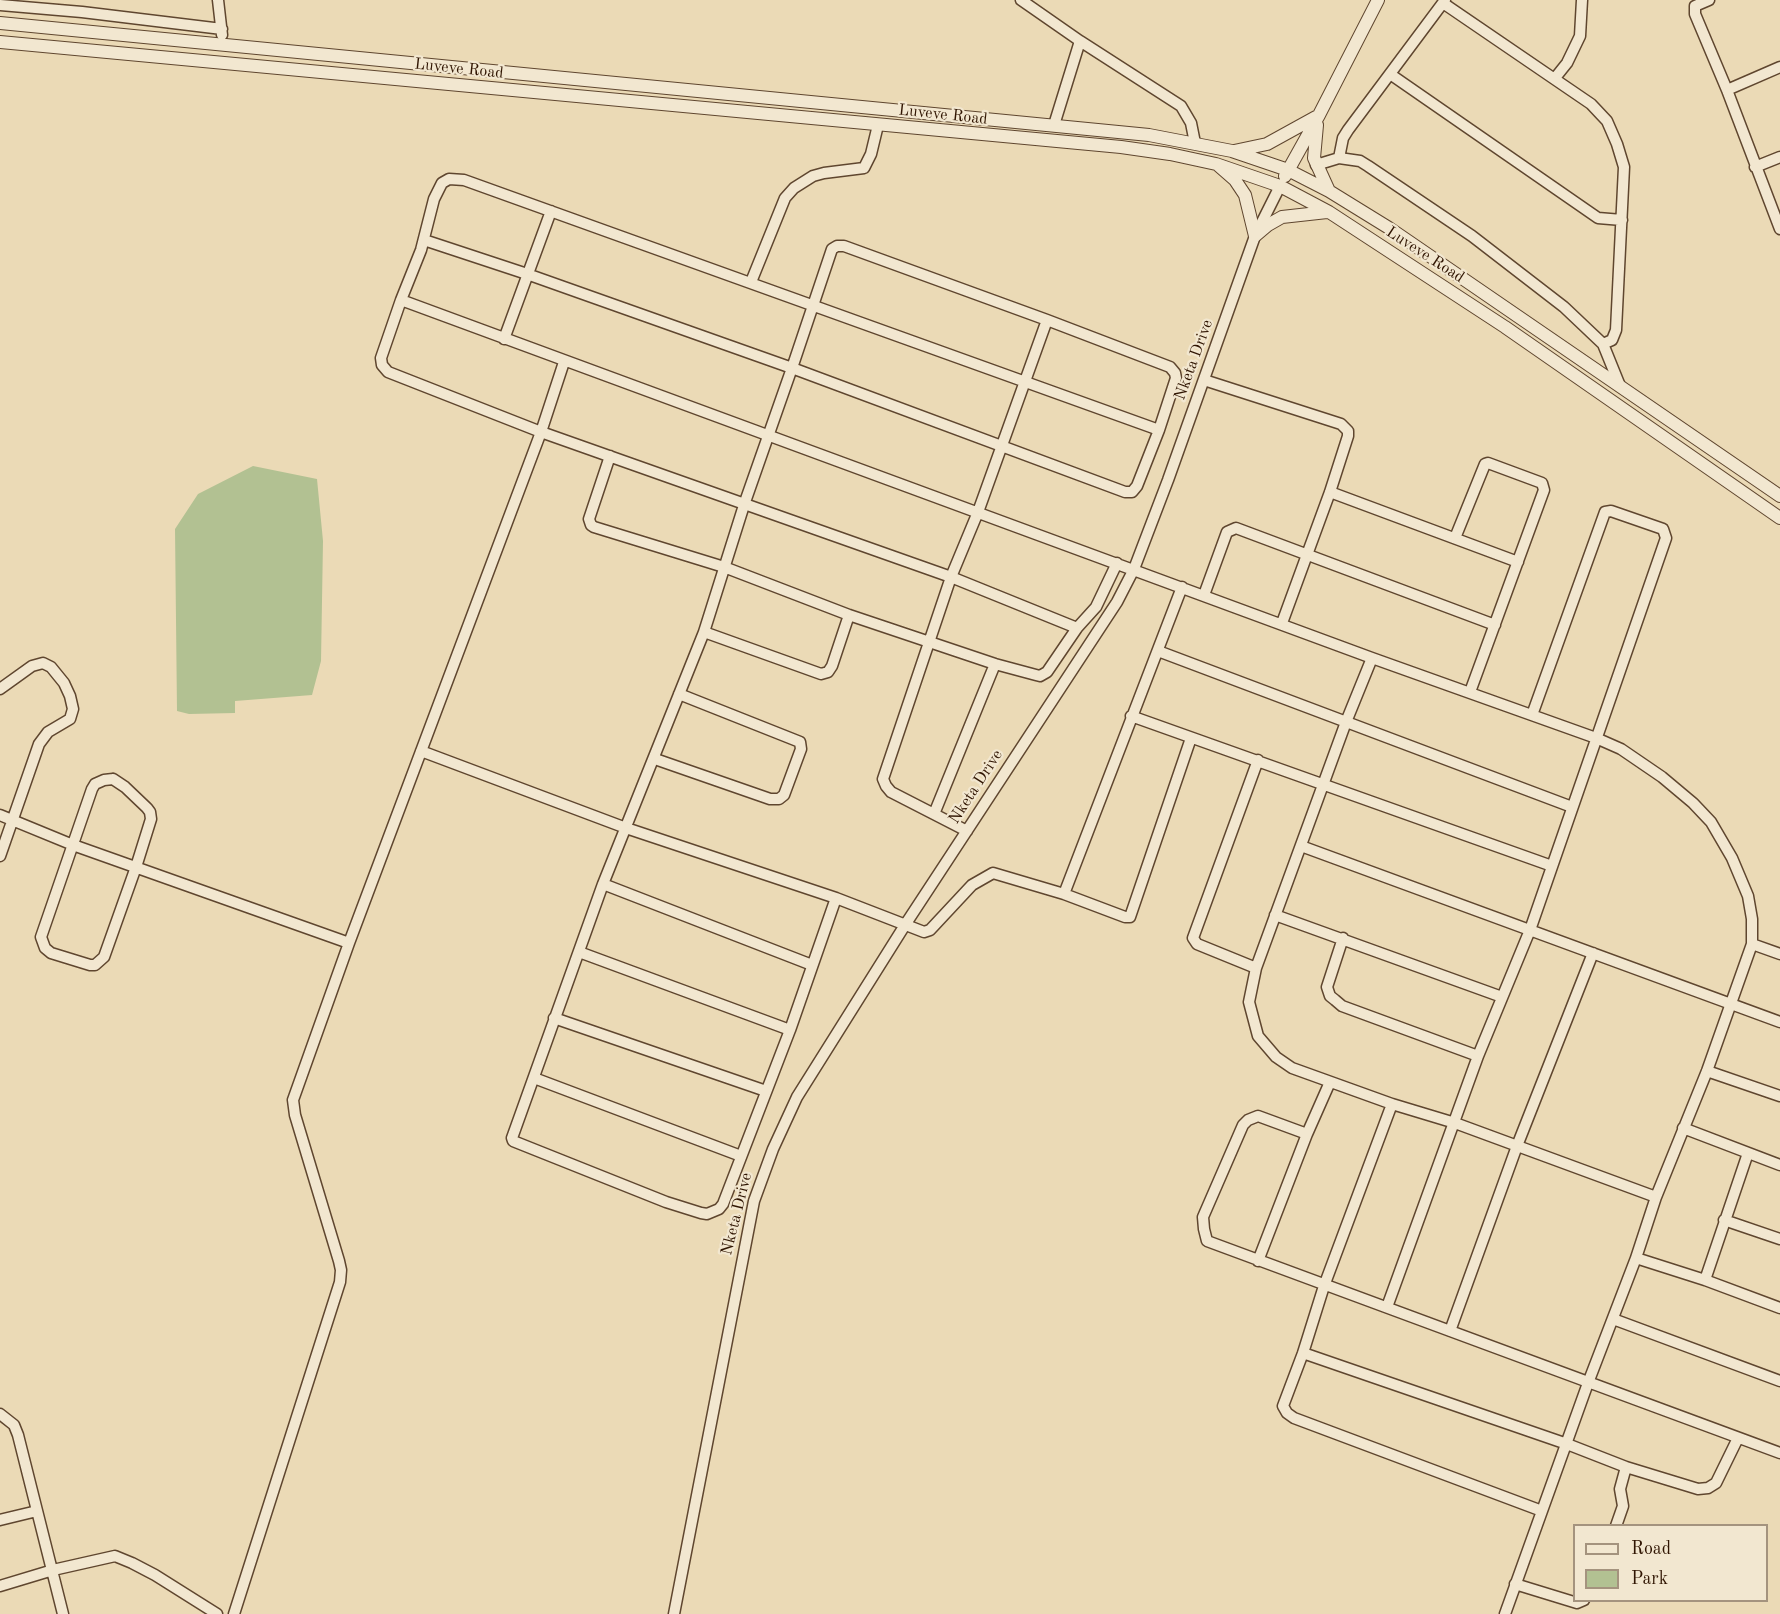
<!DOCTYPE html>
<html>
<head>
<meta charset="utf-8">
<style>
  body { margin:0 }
  #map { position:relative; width:1780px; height:1614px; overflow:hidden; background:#ebdab6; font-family:"Old Standard TT",serif }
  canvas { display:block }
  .legend { position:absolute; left:1573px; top:1524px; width:195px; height:78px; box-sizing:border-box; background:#f2e7d0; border:2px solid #a4937e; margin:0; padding:8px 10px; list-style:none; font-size:18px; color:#301502 }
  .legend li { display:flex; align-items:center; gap:12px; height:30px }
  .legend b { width:30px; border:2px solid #a4937e }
</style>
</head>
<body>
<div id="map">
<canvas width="1780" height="1614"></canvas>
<ul class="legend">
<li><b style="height:8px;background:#f2e7d0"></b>Road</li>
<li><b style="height:16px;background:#b2c192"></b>Park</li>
</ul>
</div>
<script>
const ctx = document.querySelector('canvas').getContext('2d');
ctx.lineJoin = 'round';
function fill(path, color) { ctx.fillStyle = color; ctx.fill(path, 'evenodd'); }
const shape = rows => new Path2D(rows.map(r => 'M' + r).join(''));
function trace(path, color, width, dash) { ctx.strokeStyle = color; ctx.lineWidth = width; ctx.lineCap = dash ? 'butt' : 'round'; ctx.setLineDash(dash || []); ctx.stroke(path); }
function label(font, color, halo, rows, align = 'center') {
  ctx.font = font + ' "Old Standard TT",serif'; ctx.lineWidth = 4.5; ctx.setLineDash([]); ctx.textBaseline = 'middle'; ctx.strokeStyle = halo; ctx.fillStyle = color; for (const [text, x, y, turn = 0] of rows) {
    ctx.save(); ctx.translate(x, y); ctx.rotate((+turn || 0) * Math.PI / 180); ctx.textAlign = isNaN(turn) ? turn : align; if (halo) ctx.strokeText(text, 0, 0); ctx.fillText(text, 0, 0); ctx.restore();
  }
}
fill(shape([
  [253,466,317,479,323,541,321,661,312,695,235,701,235,713,189,714,177,711,175,529,198,494]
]), '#b2c192');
const minor = shape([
  [218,0,222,35],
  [1021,0,1080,41,1054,125],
  [1709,0,1695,6,1695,14,1727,90,1780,229],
  [0,5,82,12,222,29],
  [1080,41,1181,106,1191,123,1195,143],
  [1390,74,1598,218,1622,220],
  [1555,78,1567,63,1580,36,1582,0],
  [1727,90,1780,67],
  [1339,158,1343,138,1348,130,1445,0],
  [1316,165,1339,158,1360,161,1368,166,1472,236,1564,307,1603,344,1612,340,1616,330,1624,167,1617,144,1607,121,1591,104,1443,3],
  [1755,167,1780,157],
  [424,240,527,274,792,368,1125,492,1132,492,1137,486,1159,430,1176,378,1175,373,1170,367,1047,320,844,246,837,246,832,249,792,368,745,502,704,632,603,884,512,1138,513,1141,666,1202,701,1213,707,1214,719,1209,723,1204,790,1030,836,898],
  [751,282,785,198,794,188,813,176,824,173,864,168,871,154,878,125],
  [401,300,1372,658,1596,738,1621,749,1662,777,1693,803,1711,822,1732,858,1748,896,1752,919,1752,944,1707,1071,1656,1197,1636,1258,1588,1383,1505,1614],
  [504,339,551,211],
  [1603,344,1620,386],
  [1204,380,1341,424,1348,431,1348,436,1330,492,1282,623],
  [610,456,589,519,591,525,594,527,724,567,849,615,995,664,1036,675,1040,676,1047,672,1077,628,1096,607,1117,563],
  [1330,492,1518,562],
  [1455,538,1485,464,1488,463,1542,483,1544,490,1470,692],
  [1204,595,1227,532,1236,528,1495,625],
  [1077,628,951,577,541,432,388,372,382,365,381,358,401,300,421,250,434,199,442,183,449,179,464,180,1159,430],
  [704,632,821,674,828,672,832,666,849,615],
  [1158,651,1572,807],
  [1372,658,1346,722,1256,968,1249,1002,1258,1036,1276,1057,1292,1068,1392,1104,1455,1123,1656,1197],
  [0,689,32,666,43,663,51,667,64,683,70,696,73,709,70,719,48,732,39,744,0,856],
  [1131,716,1552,866],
  [421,751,626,828,836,898,924,932,930,930,972,885,993,873,1064,894,1125,917,1130,917,1191,738],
  [655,759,770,799,779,799,784,795,801,749,800,742,679,694],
  [113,779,125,787,147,808,150,812,151,819,136,867,104,957,95,965,90,965,51,953,45,948,41,937,92,789,95,784,104,780,113,779],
  [934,814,995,664],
  [0,815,73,845,349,943],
  [967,831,891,792,886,786,883,779,951,577,978,512,1047,320],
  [1301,846,1780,1022],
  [603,884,812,965],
  [1064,894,1182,587],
  [1275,915,1502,997],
  [1343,938,1327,987,1330,996,1335,1000,1342,1006,1478,1056],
  [1752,944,1780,954],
  [579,952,790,1030],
  [1256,968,1197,944,1193,938,1258,760],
  [554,1018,766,1091],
  [1707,1071,1780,1096],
  [534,1078,741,1156],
  [1392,1104,1324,1286,1303,1353,1283,1406,1287,1413,1294,1418,1542,1511],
  [1683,1128,1780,1165],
  [1307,1134,1258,1116,1248,1120,1243,1125,1203,1217,1204,1229,1207,1241,1780,1453],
  [1724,1220,1780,1239],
  [1636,1258,1705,1280,1780,1308],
  [1258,1261,1307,1134,1330,1082],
  [1705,1280,1748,1153],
  [1387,1307,1478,1056,1530,930,1666,538,1663,529,1611,511,1605,512,1532,715],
  [1613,1319,1780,1381],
  [1450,1331,1517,1146,1593,953],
  [1303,1353,1567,1444,1626,1467,1698,1489,1708,1488,1716,1483,1738,1438],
  [0,1414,14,1425,18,1435,63,1614],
  [0,1520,37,1511],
  [1616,1526,1623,1506,1620,1489,1626,1467],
  [1515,1584,1577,1603,1584,1600],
  [0,1586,53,1570,115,1556,132,1563,155,1575,217,1614],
  [234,1614,340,1282,341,1270,339,1261,295,1115,293,1100,349,943,541,432,564,362],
  [674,1614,754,1201,773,1149,797,1097,905,925,1117,602,1134,569,1168,480,1255,236,1280,186]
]);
const tertiary = shape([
  [0,23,1149,135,1232,151,1288,170,1329,191,1389,228,1780,496],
  [0,42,1121,147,1170,154,1216,164,1280,186,1329,212,1505,327,1780,518],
  [1317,125,1314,158,1329,191],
  [1234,151,1267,144,1316,117],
  [1219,166,1235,180,1245,195,1255,236,1268,225,1282,217,1327,212],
  [1285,176,1319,115,1378,0]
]);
trace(minor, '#5f462f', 13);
trace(tertiary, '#5f462f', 14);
trace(minor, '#f2e7d0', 10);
trace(tertiary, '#f2e7d0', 12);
label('16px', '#301502', '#f2e7d0', [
  ["Luveve Road",459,69,6],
  ["Luveve Road",943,115,6],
  ["Luveve Road",1425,255,33],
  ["Nketa Drive",1194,360,-70],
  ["Nketa Drive",976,787,-57],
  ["Nketa Drive",737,1214,-76]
]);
</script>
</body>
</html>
